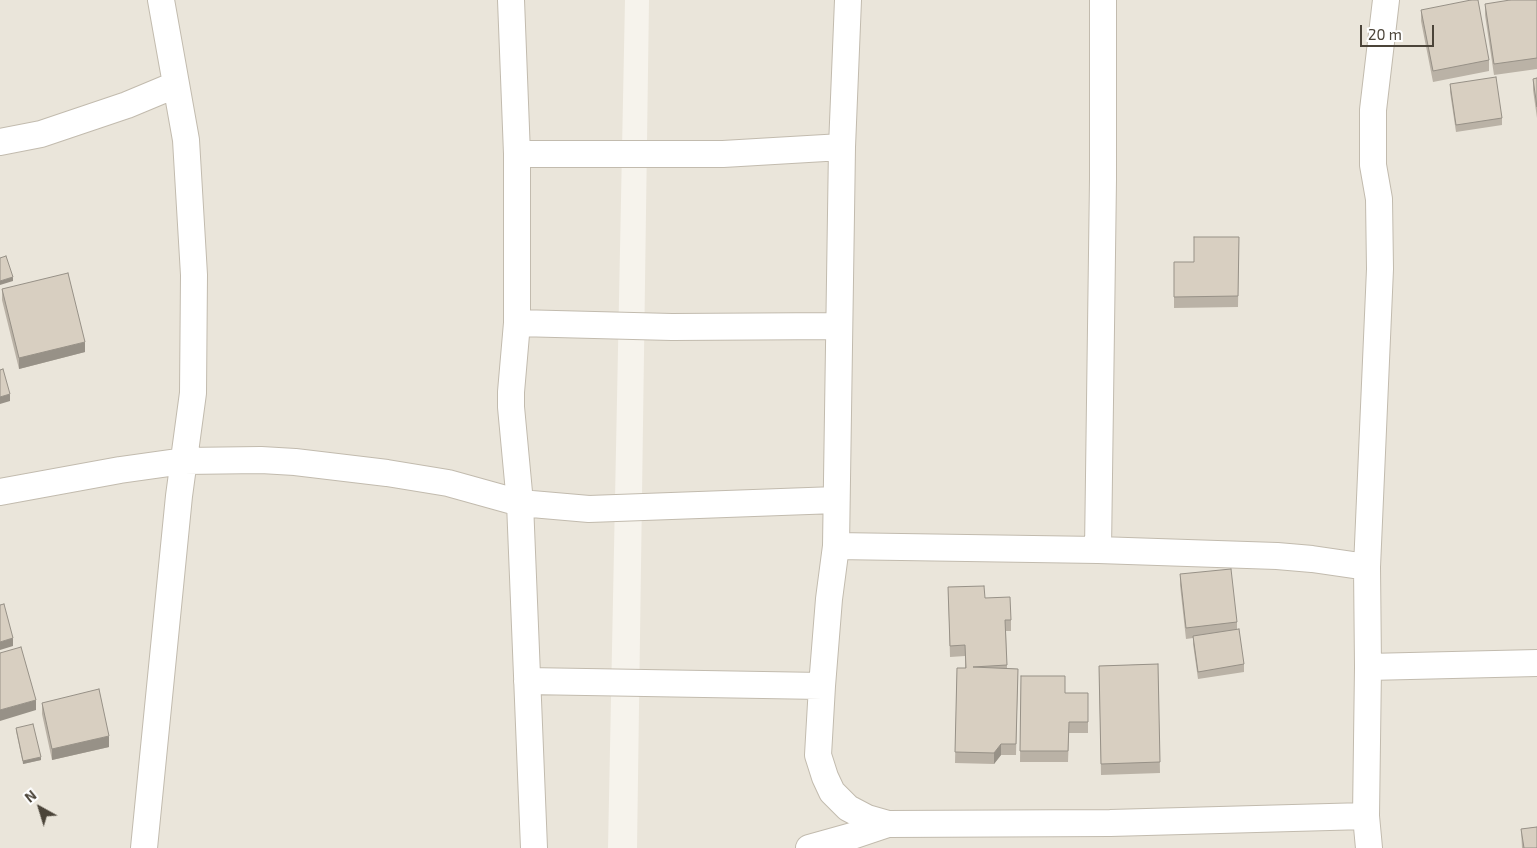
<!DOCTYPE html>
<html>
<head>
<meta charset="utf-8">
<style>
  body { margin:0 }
  #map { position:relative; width:1537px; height:848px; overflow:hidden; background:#f6f3ec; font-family:"Exo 2",sans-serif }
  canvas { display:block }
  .north { position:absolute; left:15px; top:783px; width:50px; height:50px; -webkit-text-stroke:4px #fff; paint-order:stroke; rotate:321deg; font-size:14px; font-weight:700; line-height:20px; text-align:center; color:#4b4439 }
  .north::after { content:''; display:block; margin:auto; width:18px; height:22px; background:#4b4439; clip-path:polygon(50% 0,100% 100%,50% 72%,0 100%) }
  .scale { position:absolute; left:1360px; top:25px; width:74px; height:22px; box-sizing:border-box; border:2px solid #4b4439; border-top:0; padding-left:6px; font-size:15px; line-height:18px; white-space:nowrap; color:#4b4439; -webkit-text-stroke:4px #fff; paint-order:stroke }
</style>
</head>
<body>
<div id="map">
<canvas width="1537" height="848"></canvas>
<div class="north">N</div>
<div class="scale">20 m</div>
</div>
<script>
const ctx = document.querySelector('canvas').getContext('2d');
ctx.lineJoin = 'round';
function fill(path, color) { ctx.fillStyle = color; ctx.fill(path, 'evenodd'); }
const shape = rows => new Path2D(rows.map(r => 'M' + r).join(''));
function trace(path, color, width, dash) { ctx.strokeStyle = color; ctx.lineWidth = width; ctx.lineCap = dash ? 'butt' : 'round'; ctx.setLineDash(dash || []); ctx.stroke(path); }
fill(shape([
  [0,0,625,0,608,848,0,848],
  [649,0,1537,0,1537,848,637,848]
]), '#eae5da');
const street = shape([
  [511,0,517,154,517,323,511,392,511,407,520,503,534,848],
  [848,0,842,147,836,546,829,599,822,686,818,755,825,777,832,792,848,808,867,818,888,824,1110,823,1366,816],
  [0,142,41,134,127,105,175,85],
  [517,154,723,154,842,147],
  [517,323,672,327,839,326],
  [0,492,120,470,184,461,261,460,295,462,387,473,448,483,520,503,589,509,836,500],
  [836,546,1098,550,1277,556,1312,559,1367,567],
  [1098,550,1103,179,1103,0],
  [1368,667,1537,663],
  [527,681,822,686],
  [144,848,179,496,193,393,194,275,186,140,161,0],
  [809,848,852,836,888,824],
  [1369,848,1366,816,1368,667,1367,567,1380,269,1379,199,1373,165,1373,110,1386,0]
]);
trace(street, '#c2bbae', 28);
trace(street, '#fff', 26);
fill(shape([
  [1537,0,1537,69,1494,75,1485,15,1485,4],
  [1421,10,1489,60,1489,71,1433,82,1421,21],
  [1537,78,1537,118,1533,90,1533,79],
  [1450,84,1502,118,1502,125,1456,132,1450,92],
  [1239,237,1238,307,1174,308,1174,262,1194,262],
  [2,289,85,352,19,369,2,300],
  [1180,574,1237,622,1237,629,1244,664,1244,672,1198,679,1193,644,1193,638,1186,639,1180,585],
  [948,587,985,598,1011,620,1011,631,1006,631,1007,668,1018,669,1016,755,1001,755,994,764,955,763,957,668,965,668,965,656,950,657],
  [1158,664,1160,773,1101,775,1099,666],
  [1021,676,1065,693,1088,693,1088,733,1069,733,1068,762,1020,762],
  [42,703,109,747,52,760,42,714],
  [16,728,41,760,23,764,16,731],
  [1537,819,1537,848,1522,848,1521,829,1537,827]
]), '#bab2a6');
fill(shape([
  [13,277,13,281,0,285,0,281],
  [85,342,85,352,19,369,19,358],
  [10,394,10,401,0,404,0,397],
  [13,638,13,646,0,650,0,642],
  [36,700,36,710,0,721,0,710],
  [109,736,109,747,52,760,52,749],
  [1001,744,1001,755,994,764,994,753],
  [41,757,41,760,23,764,23,761]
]), '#979187');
const building = shape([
  [1471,0,1478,0,1489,60,1433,71,1421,10,1471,0],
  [1510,0,1537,0,1537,58,1494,64,1485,4,1510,0],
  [1496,77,1502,118,1456,125,1450,84,1496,77],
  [1537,78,1537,107,1533,79,1537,78],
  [1194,237,1239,237,1238,296,1174,297,1174,262,1194,262,1194,237],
  [6,256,13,277,0,281,0,258,6,256],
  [68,273,85,342,19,358,2,289,68,273],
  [3,369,10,394,0,397,0,370,3,369],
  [1231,569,1237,622,1186,628,1180,574,1231,569],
  [984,586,985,598,1010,597,1011,620,1005,620,1007,665,973,667,1018,669,1016,744,1001,744,994,753,955,752,957,668,966,668,965,645,950,646,948,587,984,586],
  [4,604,13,638,0,642,0,605,4,604],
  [1239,629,1244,664,1198,672,1193,636,1239,629],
  [21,647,36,700,0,710,0,653,21,647],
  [1158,664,1160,762,1101,764,1099,666,1158,664],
  [1021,676,1065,676,1065,693,1088,693,1088,722,1069,722,1068,751,1020,751,1021,676],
  [99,689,109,736,52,749,42,703,99,689],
  [33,724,41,757,23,761,16,728,33,724],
  [1537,827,1537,848,1524,848,1521,829,1537,827]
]);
fill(building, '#d8cfc1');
trace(building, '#979187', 1);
</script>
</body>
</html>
